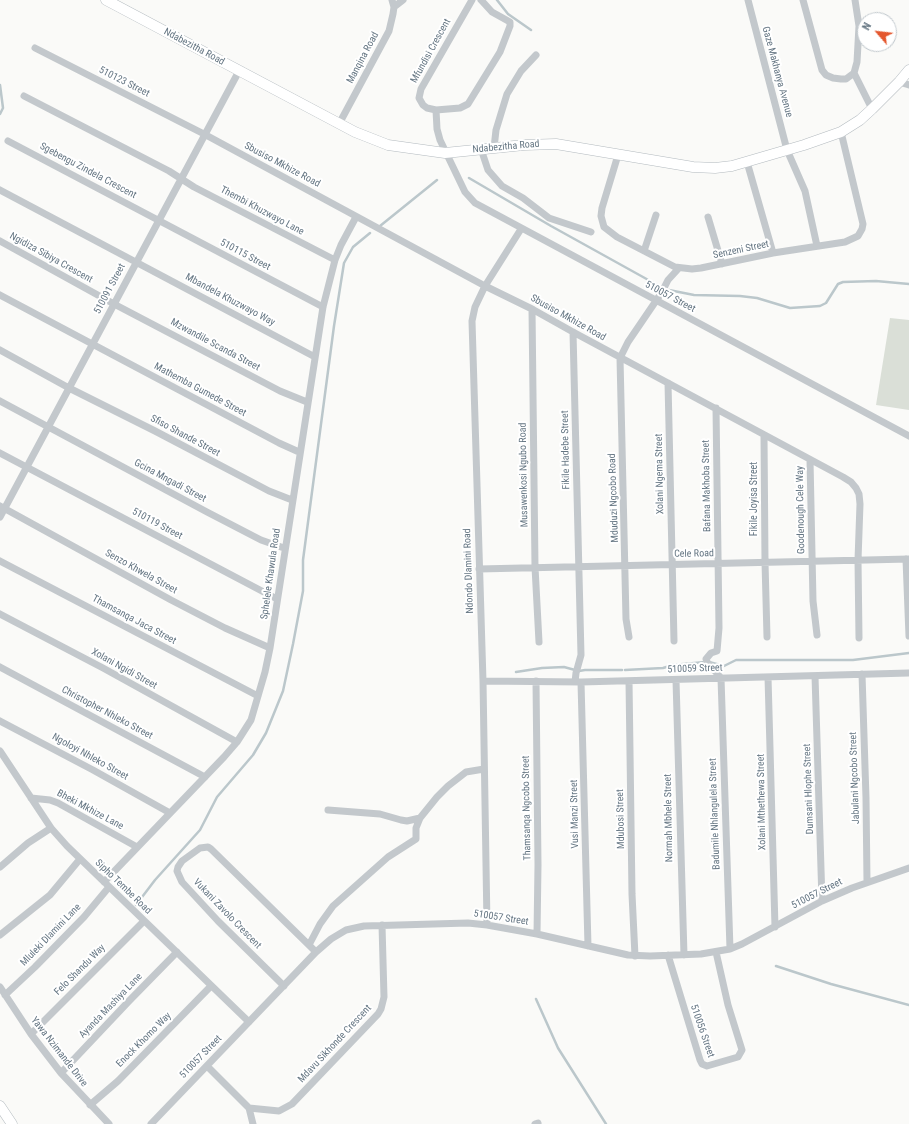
<!DOCTYPE html>
<html>
<head>
<meta charset="utf-8">
<style>
  body { margin:0 }
  #map { position:relative; width:909px; height:1124px; overflow:hidden; background:#fafaf8; font-family:"Roboto Condensed",sans-serif }
  canvas { display:block }
  .north { position:absolute; left:857px; top:12px; width:40px; height:40px; box-sizing:border-box; background:#fff; border:1px solid #c1c8cd; border-radius:50%; rotate:298deg; font-size:11px; font-weight:700; line-height:16px; text-align:center; color:#657683 }
  .north::after { content:''; display:block; margin:auto; width:14px; height:18px; background:#e4572e; clip-path:polygon(50% 0,100% 100%,50% 72%,0 100%) }
</style>
</head>
<body>
<div id="map">
<canvas width="909" height="1124"></canvas>
<div class="north">N</div>
</div>
<script>
const ctx = document.querySelector('canvas').getContext('2d');
ctx.lineJoin = 'round';
function fill(path, color) { ctx.fillStyle = color; ctx.fill(path, 'evenodd'); }
const shape = rows => new Path2D(rows.map(r => 'M' + r).join(''));
function trace(path, color, width, dash) { ctx.strokeStyle = color; ctx.lineWidth = width; ctx.lineCap = dash ? 'butt' : 'round'; ctx.setLineDash(dash || []); ctx.stroke(path); }
function label(font, color, halo, rows, align = 'center') {
  ctx.font = font + ' "Roboto Condensed",sans-serif'; ctx.lineWidth = 4; ctx.setLineDash([]); ctx.textBaseline = 'middle'; ctx.strokeStyle = halo; ctx.fillStyle = color; for (const [text, x, y, turn = 0] of rows) {
    ctx.save(); ctx.translate(x, y); ctx.rotate((+turn || 0) * Math.PI / 180); ctx.textAlign = isNaN(turn) ? turn : align; if (halo) ctx.strokeText(text, 0, 0); ctx.fillText(text, 0, 0); ctx.restore();
  }
}
fill(shape([
  [890,318,909,320,909,410,876,405]
]), '#dadfd7');
trace(shape([
  [497,0,508,14,531,30],
  [0,85,3,108,0,114],
  [469,178,551,226,661,287],
  [380,226,437,180],
  [669,290,694,295,740,296,757,298,790,308,820,306,826,303,838,284,843,282,876,281,909,284],
  [709,662,724,666,736,660,853,660,909,653],
  [625,670,663,668,673,665,705,662],
  [579,671,585,670,622,670],
  [516,672,542,668,564,667,575,670],
  [136,905,155,880,200,830,217,797,253,755,266,733,283,691,293,644,303,591,303,560,334,326,344,263,353,247,370,233],
  [776,966,831,984,909,1005],
  [536,999,558,1048,606,1124]
]), '#bbc7cb', 2.5);
const secondary = shape([
  [106,0,355,132,388,145,445,153,524,145,556,144,693,167,715,168,732,166,804,145,841,132,860,120,872,109,899,82,909,70],
  [0,1106,12,1124]
]);
trace(secondary, '#b3babf', 11);
trace(shape([
  [472,0,421,89,419,98,423,105,427,108,436,110,460,108,468,104,500,52,510,26,510,22,492,12,481,0],
  [748,0,787,150,805,191,817,246],
  [803,0,822,70,826,75,833,78,841,79,846,79,854,73,857,62,859,26,855,0],
  [394,7,403,0],
  [35,48,204,134,485,286,532,309,573,332,843,477,851,482,856,488,859,494,860,504,858,560,859,638],
  [854,73,872,109],
  [899,82,909,85],
  [24,96,169,171,194,187,335,260],
  [436,110,437,129,440,140,465,192,475,203,909,436],
  [339,124,389,31,393,14,394,7,392,0],
  [8,141,323,307],
  [494,148,496,130,507,94,521,71,536,55],
  [481,149,488,170,502,186,523,198,549,218,591,232],
  [618,155,602,208,601,216,604,227,617,237,675,267,692,269,701,268,773,253,845,242,858,236,862,229,863,224,841,132],
  [747,162,773,253],
  [0,190,315,357],
  [708,217,722,264],
  [0,241,114,304,280,391,307,402],
  [644,251,656,215],
  [0,295,279,443,299,452],
  [532,309,535,567,539,642],
  [573,332,581,655,576,673,575,682],
  [0,350,69,388,155,431,269,491,292,500],
  [668,383,674,641],
  [0,401,207,512,261,540,284,548],
  [716,408,719,628,717,651,711,653,706,659,707,662,721,678,730,949],
  [764,435,765,562,767,637],
  [0,453,277,599],
  [810,460,813,601,817,635],
  [0,506,171,600,225,628,270,648],
  [0,517,239,71],
  [906,559,909,636],
  [0,561,258,696],
  [479,569,909,559],
  [0,614,103,668,237,742],
  [629,637,626,619,620,358,628,342,662,292,668,280,679,268],
  [0,667,205,777],
  [862,674,866,798,867,882],
  [815,676,822,901],
  [768,677,775,927],
  [676,680,684,955],
  [483,681,581,682,909,673],
  [536,681,538,865,537,934],
  [629,681,632,894,635,956],
  [581,682,588,946],
  [0,721,93,770,170,813],
  [0,751,51,828,67,846,249,1022],
  [31,798,50,800,58,803,137,847],
  [328,810,380,814,401,820,407,821,420,818],
  [0,867,28,843,51,828],
  [104,882,224,757,237,742,251,720,265,672,270,648,323,307,335,260,341,245,356,217],
  [487,925,483,681,472,321,475,307,485,286,521,229],
  [0,935,50,895,80,859],
  [309,945,320,924,333,906,388,857,416,839,416,828,420,818,437,797,448,786,466,772,484,769],
  [668,955,700,1060,702,1064,707,1066,738,1057,742,1050,728,1005,716,952],
  [284,986,218,921,182,882,177,871,178,867,182,861,200,848,208,847,211,849,316,952],
  [0,987,31,1034,61,1073,109,1124],
  [5,995,35,967,84,917,109,887],
  [31,1034,144,921],
  [207,1066,249,1108,253,1124],
  [61,1073,129,1001,177,952],
  [90,1105,118,1081,211,986],
  [249,1108,279,1111,292,1104,378,1014,381,1009,384,997,382,925],
  [151,1124,316,952,331,939,346,930,364,926,468,923,487,925,537,934,628,955,650,956,701,954,730,949,742,944,822,901,852,888,909,868],
  [535,1124,538,1123]
]), '#c3c8cc', 7);
trace(secondary, '#fff', 10);
label('10px', '#657683', '#fff', [
  ["Ndabezitha Road",194,47,28],
  ["Mfundisi Crescent",431,51,-61],
  ["Manqina Road",363,58,-62],
  ["Gaze Makhanya Avenue",777,72,75],
  ["510123 Street",124,82,27],
  ["Ndabezitha Road",506,147,-5],
  ["Sbusiso Mkhize Road",282,165,28],
  ["Sgebengu Zindela Crescent",88,171,28],
  ["Thembi Khuzwayo Lane",262,211,28],
  ["Senzeni Street",741,250,-12],
  ["510115 Street",245,255,28],
  ["Ngidiza Sibiya Crescent",51,258,29],
  ["510091 Street",110,289,-62],
  ["510057 Street",670,297,28],
  ["Mbandela Khuzwayo Way",230,300,28],
  ["Sbusiso Mkhize Road",568,318,29],
  ["Mzwandile Scanda Street",215,345,28],
  ["Mathemba Gumede Street",200,390,28],
  ["Sfiso Shande Street",185,436,28],
  ["Fikile Hadebe Street",566,450,-91],
  ["Xolani Ngema Street",660,474,-91],
  ["Musawenkosi Ngubo Road",524,475,-91],
  ["Gcina Mngadi Street",170,481,28],
  ["Bafana Makhoba Street",707,486,-91],
  ["Mduduzi Ngcobo Road",614,498,-92],
  ["Fikile Joyisa Street",754,499,-90],
  ["Goodenough Cele Way",801,510,-91],
  ["510119 Street",157,524,28],
  ["Cele Road",694,554,-1],
  ["Ndondo Dlamini Road",469,571,-92],
  ["Senzo Khwela Street",141,572,29],
  ["Sphelele Khawula Road",271,574,-82],
  ["Thamsanqa Jaca Street",134,620,28],
  ["Xolani Ngidi Street",124,669,29],
  ["510059 Street",695,669,-2],
  ["Christopher Nhleko Street",107,713,28],
  ["Ngoloyi Nhleko Street",90,757,29],
  ["Jabulani Ngcobo Street",855,778,-92],
  ["Dumsani Hlophe Street",809,789,-92],
  ["Xolani Mthethewa Street",762,802,-91],
  ["Thamsanqa Ngcobo Street",527,808,-91],
  ["Bheki Mkhize Lane",90,810,28],
  ["Vusi Manzi Street",575,814,-91],
  ["Badumile Nhlangulela Street",715,814,-92],
  ["Normah Mbhele Street",669,818,-91],
  ["Mdubosi Street",621,819,-91],
  ["Sipho Tembe Road",123,887,44],
  ["510057 Street",817,894,-27],
  ["Vukani Zavolo Crescent",227,914,46],
  ["510057 Street",501,918,9],
  ["Mluleki Dlamini Lane",51,935,-46],
  ["Felo Shandu Way",80,970,-45],
  ["Ayanda Mashiya Lane",111,1006,-46],
  ["510056 Street",702,1031,71],
  ["Enock Khomo Way",144,1040,-45],
  ["Mdavu Sikhonde Crescent",335,1044,-47],
  ["Yawa Nzimande Drive",59,1052,52],
  ["510057 Street",201,1057,-46]
]);
</script>
</body>
</html>
